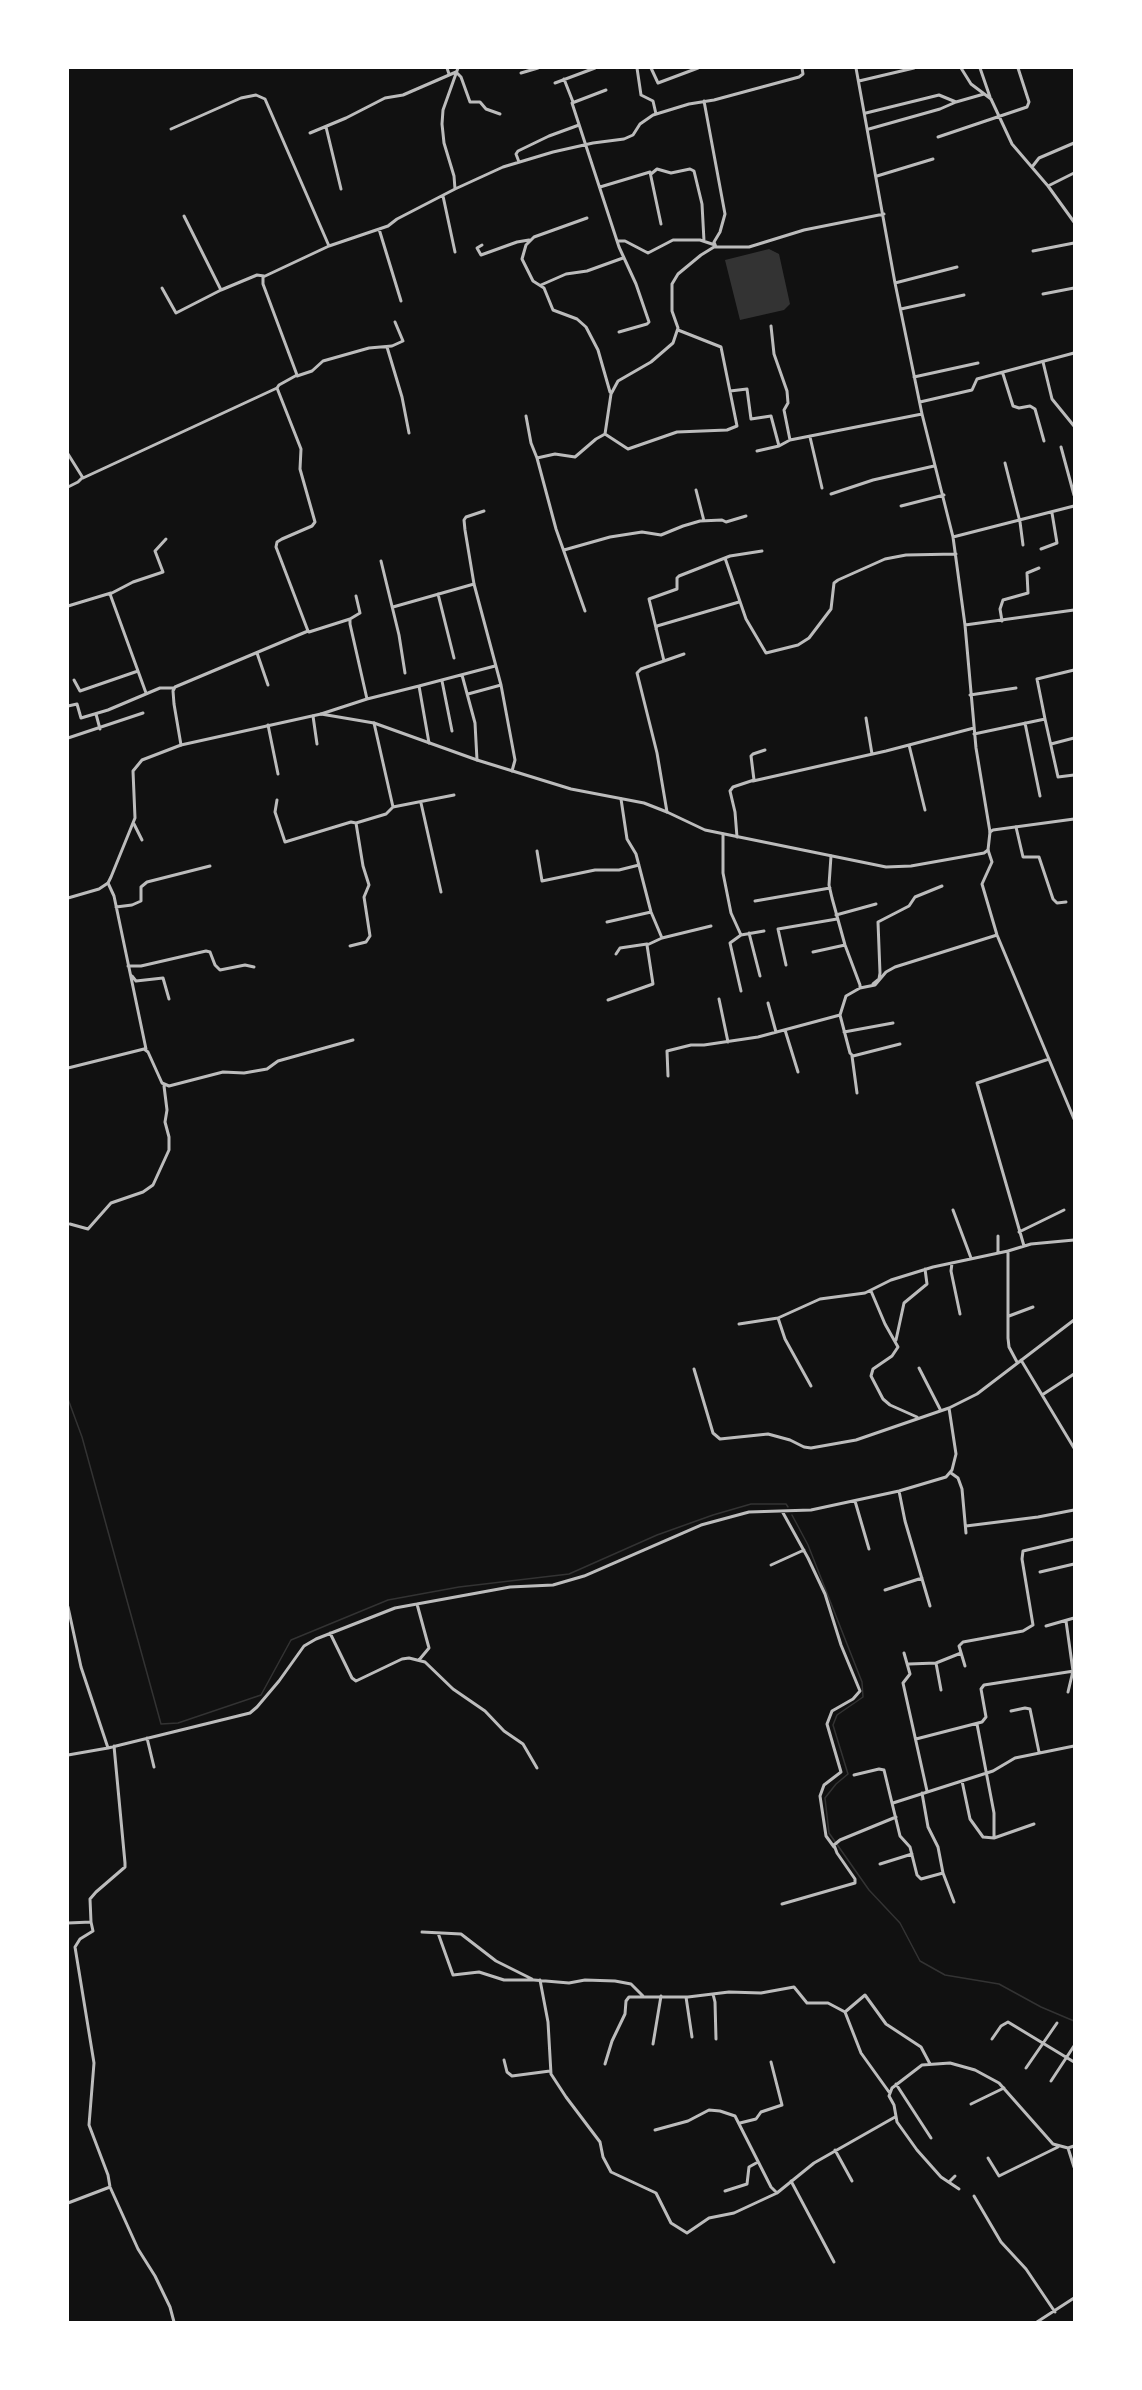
<!DOCTYPE html>
<html>
<head>
<meta charset="utf-8">
<style>
  body { margin:0 }
  #map { position:relative; width:1142px; height:2390px; overflow:hidden; background:#111; font-family:"IBM Plex Sans",sans-serif }
  canvas { display:block }
  .frame { position:absolute; inset:0; border:69px solid #fff; pointer-events:none }
</style>
</head>
<body>
<div id="map">
<canvas width="1142" height="2390"></canvas>
<div class="frame"></div>
</div>
<script>
const ctx = document.querySelector('canvas').getContext('2d');
ctx.lineJoin = 'round';
function fill(path, color) { ctx.fillStyle = color; ctx.fill(path, 'evenodd'); }
const shape = rows => new Path2D(rows.map(r => 'M' + r).join(''));
function trace(path, color, width, dash) { ctx.strokeStyle = color; ctx.lineWidth = width; ctx.lineCap = dash ? 'butt' : 'round'; ctx.setLineDash(dash || []); ctx.stroke(path); }
fill(shape([
  [769,249,779,254,790,304,784,310,740,320,725,260]
]), '#333');
trace(shape([
  [68,1399,82,1437,161,1724,178,1723,261,1695,291,1640,388,1600,459,1587,569,1574,657,1535,713,1515,751,1504,786,1504,788,1507],
  [792,1515,808,1545,862,1682,863,1697,837,1715,833,1725,848,1774,836,1784,825,1798,829,1833,869,1890,900,1923,920,1961,945,1975,999,1984,1041,2007,1074,2021]
]), '#333', 1.5);
trace(shape([
  [447,68,449,74],
  [637,68,641,95,653,101,656,114],
  [651,68,658,83,698,68],
  [856,68,895,283,922,414,953,537,965,625,976,748,990,832],
  [961,68,971,84,991,99,1012,144,1048,186,1074,222],
  [980,68,990,97],
  [521,73,538,68],
  [564,79,573,102],
  [859,81,914,68],
  [555,83,595,68],
  [606,90,572,103,619,247,636,284,649,322,647,324,619,332],
  [704,101,725,214,720,232,714,242,716,247],
  [866,113,939,95,956,102,984,94],
  [326,127,341,189],
  [171,129,241,98,256,95,265,99,329,246],
  [869,129,940,109,956,102],
  [310,133,346,118,385,98,403,95,456,72,461,77,470,102,480,102,486,109,500,114],
  [938,137,1027,107,1029,102,1018,68],
  [519,162,516,154,518,151,549,136,579,125],
  [1032,167,1039,158,1074,143],
  [651,174,657,169,671,173,690,169,694,171,702,204,704,241],
  [877,176,933,159],
  [1048,186,1074,173],
  [600,187,650,172,661,224],
  [455,189,503,167,553,152,593,143,624,139,633,135,640,124,653,115,689,104,714,100,799,77,803,74,802,68],
  [443,196,455,252],
  [184,216,221,290,257,275,264,276],
  [587,218,534,237,526,245,522,259,533,281,544,288,553,310,577,319,586,327,598,350,610,392],
  [379,229,401,301],
  [617,241,625,241,648,253,673,240,700,240,715,245],
  [482,245,477,248,481,255,517,242,529,240],
  [1033,251,1074,243],
  [895,283,957,267],
  [541,285,566,274,587,271,623,258],
  [162,288,176,313,221,290],
  [1043,294,1074,288],
  [901,309,964,295],
  [771,326,774,354,787,391,788,403,784,410,790,440,922,414],
  [387,347,402,397,409,433],
  [1043,362,1052,399,1074,426],
  [1003,374,1013,406,1019,408,1030,406,1035,409,1044,441],
  [297,376,312,371,323,361,369,348,392,346,403,341,395,322],
  [914,377,978,363],
  [730,391,747,389,751,419,771,416,779,446],
  [920,402,972,390,977,379,1074,353],
  [526,416,531,443,537,458],
  [605,434,628,449,677,432,727,430,737,426,721,347,678,330],
  [810,437,822,488],
  [1061,447,1074,495],
  [757,451,779,446,790,440],
  [68,454,83,478,277,388],
  [1005,463,1020,522,1023,545],
  [68,487,78,482,82,478],
  [696,490,704,521],
  [831,494,873,480,934,466],
  [901,506,944,495],
  [484,511,466,517,464,520,465,530,474,584,501,685,515,760,512,771],
  [953,537,1074,506],
  [1041,549,1057,543,1052,513],
  [564,550,610,537,642,532,661,535,683,526,700,521,722,520,726,522,746,516],
  [725,558,746,619,766,653,798,645,809,638,831,609,834,583,838,580,885,559,906,555,956,554],
  [381,561,399,635,405,673],
  [438,594,454,658],
  [356,596,360,613,350,619,350,624,367,699],
  [68,606,111,593],
  [393,607,474,584],
  [585,611,556,529,537,458,555,454,575,457,596,439,605,434,611,394,618,381,651,362,673,343,678,328,672,311,672,284,678,274,701,255,714,247,749,247,804,230,884,214],
  [1002,621,1000,609,1003,600,1028,593,1027,573,1039,568],
  [965,625,1074,610],
  [656,629,657,626,739,602],
  [309,632,350,619],
  [257,653,268,685],
  [664,661,649,599,677,589,677,578,679,576,730,556,762,551],
  [462,675,475,723,477,760],
  [74,680,80,691,138,671],
  [442,681,452,731],
  [146,693,110,594,133,582,163,572,155,551,166,539],
  [468,694,501,685],
  [970,695,1016,688],
  [68,706,77,704,81,718,108,710,160,688,174,688],
  [96,714,100,729],
  [321,714,367,699,419,686],
  [313,716,317,744],
  [866,718,872,754],
  [1045,719,1037,679,1074,670],
  [374,723,393,807,454,795],
  [1025,723,1040,796],
  [268,725,278,774],
  [974,734,1045,719,1058,777,1074,775],
  [68,738,143,713],
  [429,743,419,686,495,666],
  [1051,744,1074,738],
  [181,745,174,704,173,691,175,687,308,631,276,547,277,542,282,539,312,526,315,522,300,469,301,449,277,388,279,385,297,375,263,284,263,277,329,246,388,226,397,219,455,189,454,176,444,143,442,124,443,110,458,68],
  [909,745,925,810],
  [753,781,886,751,974,728],
  [277,800,275,812,285,842,351,822,356,823],
  [421,803,441,892],
  [667,812,657,753,637,673,641,669,684,654],
  [134,824,142,840],
  [1016,827,1023,857,1039,857,1053,899,1057,903,1066,902],
  [723,834,723,873,731,913,741,935,764,931],
  [737,837,735,812,730,791,733,787,754,780,751,756,753,754,765,750],
  [988,850,992,862,982,884,997,935,1074,1119],
  [537,851,542,881,595,870,619,870,639,865],
  [831,856,829,885,832,898,845,945,860,985,860,988,846,996,840,1015,850,1053,853,1056,900,1044],
  [108,883,114,896,146,1049],
  [755,901,830,888],
  [116,907,132,905,141,901,141,887,147,882,210,866],
  [836,915,876,904],
  [607,922,651,912],
  [749,933,760,976],
  [662,938,711,926],
  [350,946,366,942,370,936,364,897,369,885,363,866,356,823,386,814,393,807],
  [813,952,845,945],
  [616,954,620,948,647,944],
  [786,965,778,929,837,919],
  [128,966,141,966,206,951,210,952,215,965,220,970,245,965,254,967],
  [132,976,136,981,163,978,169,999],
  [873,984,879,979,880,973,878,922,909,906,915,897,942,886],
  [860,988,875,985,886,972,895,967,997,935],
  [741,991,730,943,741,935],
  [719,999,728,1042],
  [608,1000,653,984,647,945,662,938,651,912,636,854,627,839,621,799],
  [768,1003,776,1032],
  [785,1030,798,1072],
  [844,1032,893,1023],
  [852,1056,857,1093],
  [68,1068,144,1049,148,1052,162,1083,169,1086,223,1072,244,1073,267,1069,278,1061,353,1040],
  [668,1076,667,1051,691,1045,704,1045,758,1037,840,1015],
  [953,1210,971,1258],
  [70,1224,88,1229,111,1203,143,1192,153,1185,169,1150,169,1137,165,1122,167,1110,164,1086],
  [1019,1232,1064,1210],
  [998,1236,998,1252],
  [1024,1246,977,1083,1049,1059],
  [952,1263,951,1271,960,1314],
  [871,1291,885,1324,898,1347,892,1356,873,1369,871,1376,883,1399,890,1405,917,1417],
  [1009,1316,1033,1307],
  [778,1318,785,1339,811,1386],
  [739,1324,778,1318,820,1299,865,1293,891,1280,933,1267,1008,1251],
  [896,1340,904,1303,927,1284,925,1269],
  [1021,1360,1074,1448],
  [1017,1362,1009,1347,1008,1338,1008,1251,1031,1244,1074,1240],
  [919,1368,940,1409],
  [694,1369,713,1433,720,1439,768,1434,790,1440,804,1447,811,1448,856,1440,949,1408],
  [1042,1395,1074,1374],
  [951,1473,958,1478,962,1489,966,1533],
  [899,1491,905,1521,930,1606],
  [855,1501,869,1549],
  [782,1511,808,1558,825,1594,841,1645,860,1691,853,1699,832,1711,827,1724,841,1772,824,1785,820,1796,826,1836,834,1847],
  [966,1526,1038,1517,1074,1510],
  [771,1565,804,1550],
  [1040,1572,1074,1564],
  [885,1590,922,1578],
  [417,1604,429,1648,419,1660],
  [68,1607,81,1667,108,1748],
  [1066,1621,1073,1671,1068,1692],
  [1046,1626,1074,1618],
  [330,1633,352,1678,356,1681,402,1659,409,1658,425,1662,453,1689,485,1711,504,1731,523,1744,537,1768],
  [904,1653,910,1674,903,1683,927,1791],
  [909,1664,936,1663],
  [965,1666,959,1646,963,1642,1023,1631,1033,1625,1022,1559,1023,1551,1074,1539],
  [941,1690,936,1663,961,1653],
  [1011,1711,1025,1708,1030,1709,1039,1752],
  [977,1724,994,1813,994,1838],
  [147,1738,154,1767],
  [916,1739,982,1722,986,1717,981,1689,984,1685,1074,1671],
  [114,1746,125,1863,125,1867,96,1892,90,1899,91,1922,93,1931,80,1939,75,1947,94,2063,89,2125,108,2175,110,2187,138,2249,155,2276,170,2307,174,2322],
  [68,1755,108,1748,250,1713,257,1707,279,1681,304,1646,316,1639,395,1608,510,1587,553,1585,584,1576,701,1525,749,1512,811,1510,899,1491,946,1477,952,1470,956,1454,949,1408,977,1394,1074,1320],
  [854,1775,879,1769,884,1770,900,1836,910,1847,917,1875,921,1879,943,1873],
  [962,1781,970,1819,983,1837,994,1838,1034,1824],
  [922,1793,928,1827,938,1847,943,1873,954,1902],
  [893,1803,993,1771,1015,1758,1074,1746],
  [880,1864,912,1854],
  [782,1904,855,1883,855,1879,837,1853,834,1845,840,1840,896,1817],
  [68,1923,91,1922],
  [422,1932,461,1934,496,1961,532,1979],
  [438,1933,453,1975,479,1972,504,1980,534,1980,569,1983,585,1980,615,1981,631,1984,643,1996],
  [540,1980,548,2022,551,2074,566,2097,600,2142,603,2157,611,2172,656,2193,671,2223,687,2233,709,2218,734,2213,777,2193,814,2163,895,2117],
  [713,1994,715,2002,716,2039],
  [686,1997,692,2037],
  [845,2012,865,1995,886,2024,921,2047,930,2064],
  [992,2039,1001,2026,1008,2022,1074,2062],
  [653,2044,661,1996],
  [504,2060,507,2072,512,2076,550,2071],
  [605,2064,612,2041,625,2014,626,2001,629,1997,688,1997,729,1992,761,1993,794,1987,807,2003,828,2003,845,2012,861,2053,889,2092],
  [1026,2068,1057,2023],
  [1051,2081,1074,2046],
  [896,2084,931,2138],
  [971,2104,1004,2088],
  [740,2123,756,2119,761,2112,782,2105,771,2062],
  [655,2130,688,2121,709,2110,720,2111,735,2116,771,2187,777,2193],
  [1068,2148,1074,2167],
  [835,2150,852,2181],
  [988,2158,999,2176,1058,2147],
  [791,2181,834,2262],
  [949,2182,955,2176],
  [959,2189,941,2177,917,2150,897,2122,894,2105,889,2096,892,2088,922,2065,950,2063,975,2070,999,2083,1053,2144,1068,2148,1074,2146],
  [725,2191,747,2184,749,2167,758,2162],
  [974,2196,1001,2242,1026,2269,1055,2312],
  [68,2203,110,2187],
  [1037,2322,1074,2298]
]), '#bcbcbc', 3);
trace(shape([
  [68,898,99,889,108,883,111,877,135,818,133,771,142,760,181,745,321,714,374,723,477,760,571,789,644,803,667,812,705,830,886,867,911,866,984,853,988,850,990,832,993,830,1074,819]
]), '#bcbcbc', 3);
</script>
</body>
</html>
